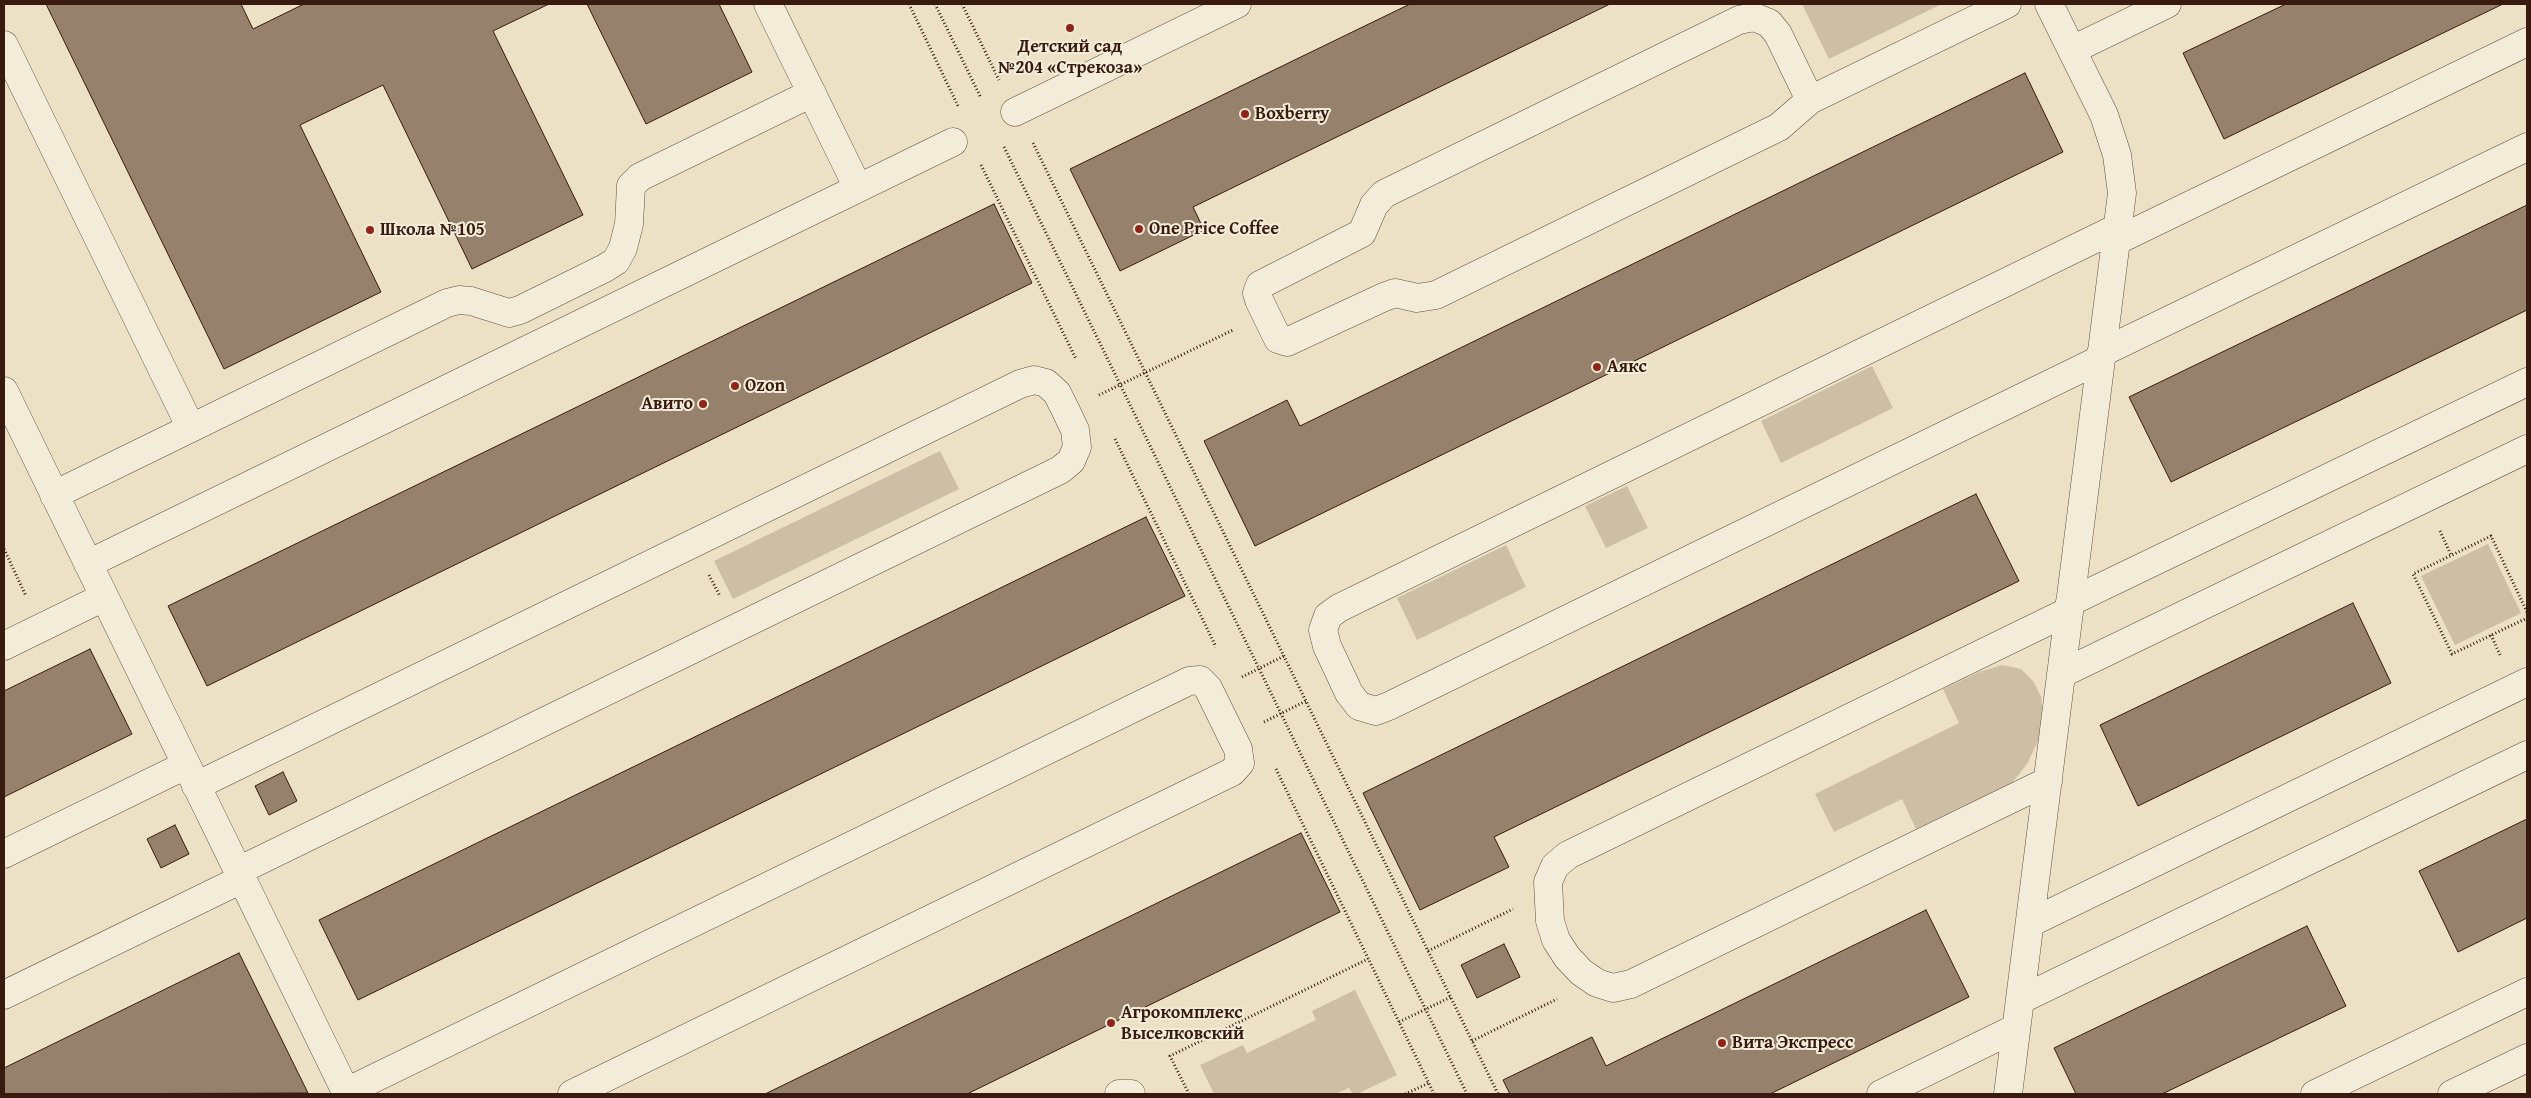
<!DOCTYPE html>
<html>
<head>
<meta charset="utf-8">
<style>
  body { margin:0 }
  #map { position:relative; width:2531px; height:1098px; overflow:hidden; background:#ece1c4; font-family:"Gentium Book Plus",serif }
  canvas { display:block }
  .frame { position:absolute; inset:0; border:5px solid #381a0f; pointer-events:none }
</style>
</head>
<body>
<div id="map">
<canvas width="2531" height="1098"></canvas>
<div class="frame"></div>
</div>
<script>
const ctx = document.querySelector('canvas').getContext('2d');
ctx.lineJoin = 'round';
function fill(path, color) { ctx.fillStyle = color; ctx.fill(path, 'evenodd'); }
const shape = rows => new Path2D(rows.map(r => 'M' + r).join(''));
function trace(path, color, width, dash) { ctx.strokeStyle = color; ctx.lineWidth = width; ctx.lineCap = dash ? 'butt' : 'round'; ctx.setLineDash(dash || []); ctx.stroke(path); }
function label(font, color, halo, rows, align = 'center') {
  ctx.font = font + ' "Gentium Book Plus",serif'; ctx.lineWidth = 4; ctx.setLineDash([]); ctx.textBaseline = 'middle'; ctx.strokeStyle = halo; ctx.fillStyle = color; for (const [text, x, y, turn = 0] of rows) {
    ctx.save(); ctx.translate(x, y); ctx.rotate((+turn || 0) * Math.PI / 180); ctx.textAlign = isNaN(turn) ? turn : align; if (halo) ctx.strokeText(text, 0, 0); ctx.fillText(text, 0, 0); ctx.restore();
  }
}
fill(shape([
  [1802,4,1942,4,1829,59],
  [1872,366,1893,408,1781,463,1761,421],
  [940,451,959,489,733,599,714,561],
  [1627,486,1648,528,1606,548,1585,506],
  [2488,544,2521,613,2455,645,2421,576],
  [1506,545,1526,587,1417,640,1397,598],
  [2002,665,2021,669,2034,682,2041,697,2043,716,2038,741,2027,764,2012,783,1916,829,1902,799,1834,832,1815,794,1959,723,1943,689,1979,672],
  [1355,990,1397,1075,1357,1094,1353,1094,1349,1088,1335,1094,1214,1094,1200,1065,1243,1045,1247,1053,1316,1020,1312,1011]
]), '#cdbfa5');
const building = shape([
  [46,4,241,4,253,29,304,4,549,4,493,31,583,215,472,269,383,85,300,125,381,292,224,369,46,4],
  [587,4,719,4,752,72,646,124,587,4],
  [1410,4,1610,4,1193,207,1204,230,1120,271,1070,169,1410,4],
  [2286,4,2503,4,2224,139,2183,53,2286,4],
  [2025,73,2063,152,1255,546,1204,441,1287,400,1300,426,2025,73],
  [994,204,1032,283,207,686,168,606,994,204],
  [2527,205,2527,310,2171,482,2129,397,2527,205],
  [1976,494,2019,581,1494,837,1509,867,1420,910,1363,793,1976,494],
  [1146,517,1185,596,358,1000,319,920,1146,517],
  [2353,603,2391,683,2138,806,2100,725,2353,603],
  [90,649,132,734,4,797,4,691,90,649],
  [283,772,297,801,269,815,255,786,283,772],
  [2527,819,2527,918,2458,952,2419,871,2527,819],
  [175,825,189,854,161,868,147,839,175,825],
  [1301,833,1340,912,967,1094,765,1094,1301,833],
  [1926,910,1969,997,1770,1094,1510,1094,1503,1080,1592,1037,1606,1066,1926,910],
  [2307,926,2346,1006,2162,1094,2076,1094,2054,1048,2307,926],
  [1504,944,1520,977,1477,998,1461,965,1504,944],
  [239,953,308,1093,4,1094,4,1068,239,953]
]);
fill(building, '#96816d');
trace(building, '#381a0f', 1);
const minor = shape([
  [768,4,858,188],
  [4,45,191,428],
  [2072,50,2167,4],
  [1810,100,1778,34,1769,23,1754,17,1739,20,1384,194,1374,205,1362,233,1260,285,1257,293,1259,300,1278,339,1287,342,1384,297,1395,293,1417,298,1436,295,1779,127,1810,100,2007,4],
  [1015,112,1237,4],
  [2116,241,2527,42],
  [2101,353,2527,147],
  [2101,359,1389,706,1376,711,1359,706,1349,693,1327,646,1323,630,1328,616,1339,608,2117,228],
  [4,391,347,1094],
  [54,495,447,303,459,300,471,301,509,313,520,310,605,268,616,261,623,248,629,224,631,186,640,177,812,93],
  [88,564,953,142],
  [2070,602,2527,382],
  [4,646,104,597],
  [2061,674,2527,449],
  [2048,781,1631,984,1613,988,1597,983,1581,972,1567,957,1556,940,1550,921,1548,882,1555,866,1568,855,2069,611],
  [196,786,1020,384,1034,380,1046,383,1057,393,1066,411,1075,430,1077,447,1071,461,1060,470,238,871],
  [4,854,186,765],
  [2030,923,2527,682],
  [4,995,242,879],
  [2020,1000,2527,755],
  [346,1092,1189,681,1200,680,1208,688,1238,749,1240,763,1232,772,572,1094],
  [1119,1094,1131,1094],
  [1881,1094,2016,1028],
  [2008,1094,2122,193,2117,155,2104,115,2049,4],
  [2315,1094,2527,992],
  [2452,1094,2527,1058]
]);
trace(minor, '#654c3c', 29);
trace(shape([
  [909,4,959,108],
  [935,4,981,98],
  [962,4,999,80],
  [1033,143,1498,1094],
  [1004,147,1467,1094],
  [981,165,1076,359],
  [1099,395,1233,330],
  [1115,439,1216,647],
  [2440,531,2451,555],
  [4,549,26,596],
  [709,575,720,596],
  [2527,612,2491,536,2413,574,2452,654,2527,618],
  [2491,635,2500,655],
  [1242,677,1284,656],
  [1264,722,1306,701],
  [1276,769,1434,1094],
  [1428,951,1513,909],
  [1399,1022,1451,997],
  [1472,1041,1557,999],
  [1189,1094,1170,1056,1368,959],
  [1405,1094,1429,1083]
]), '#381a0f', 3, [1, 2.5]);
trace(minor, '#f3ecd9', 28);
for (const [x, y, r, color] of [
  [1070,28,5,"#8f2418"],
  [1245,114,5,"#8f2418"],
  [1139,229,5,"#8f2418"],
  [370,230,5,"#8f2418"],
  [1597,367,5,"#8f2418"],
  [735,386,5,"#8f2418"],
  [703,404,5,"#8f2418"],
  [1111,1023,5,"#8f2418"],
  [1722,1043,5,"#8f2418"]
]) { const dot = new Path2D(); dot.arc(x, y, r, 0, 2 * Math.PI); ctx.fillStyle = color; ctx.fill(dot); trace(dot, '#f3ecd9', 2); }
label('bold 18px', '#381a0f', '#f3ecd9', [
  ["Детский сад",1070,47,"center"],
  ["№204 «Стрекоза»",1070,68,"center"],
  ["Boxberry",1255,114],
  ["One Price Coffee",1149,229],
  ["Школа №105",380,230],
  ["Аякс",1607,367],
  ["Ozon",745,386],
  ["Авито",693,404,"right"],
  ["Агрокомплекс",1121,1013],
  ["Выселковский",1121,1034],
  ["Вита Экспресс",1732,1043]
], 'left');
</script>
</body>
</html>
